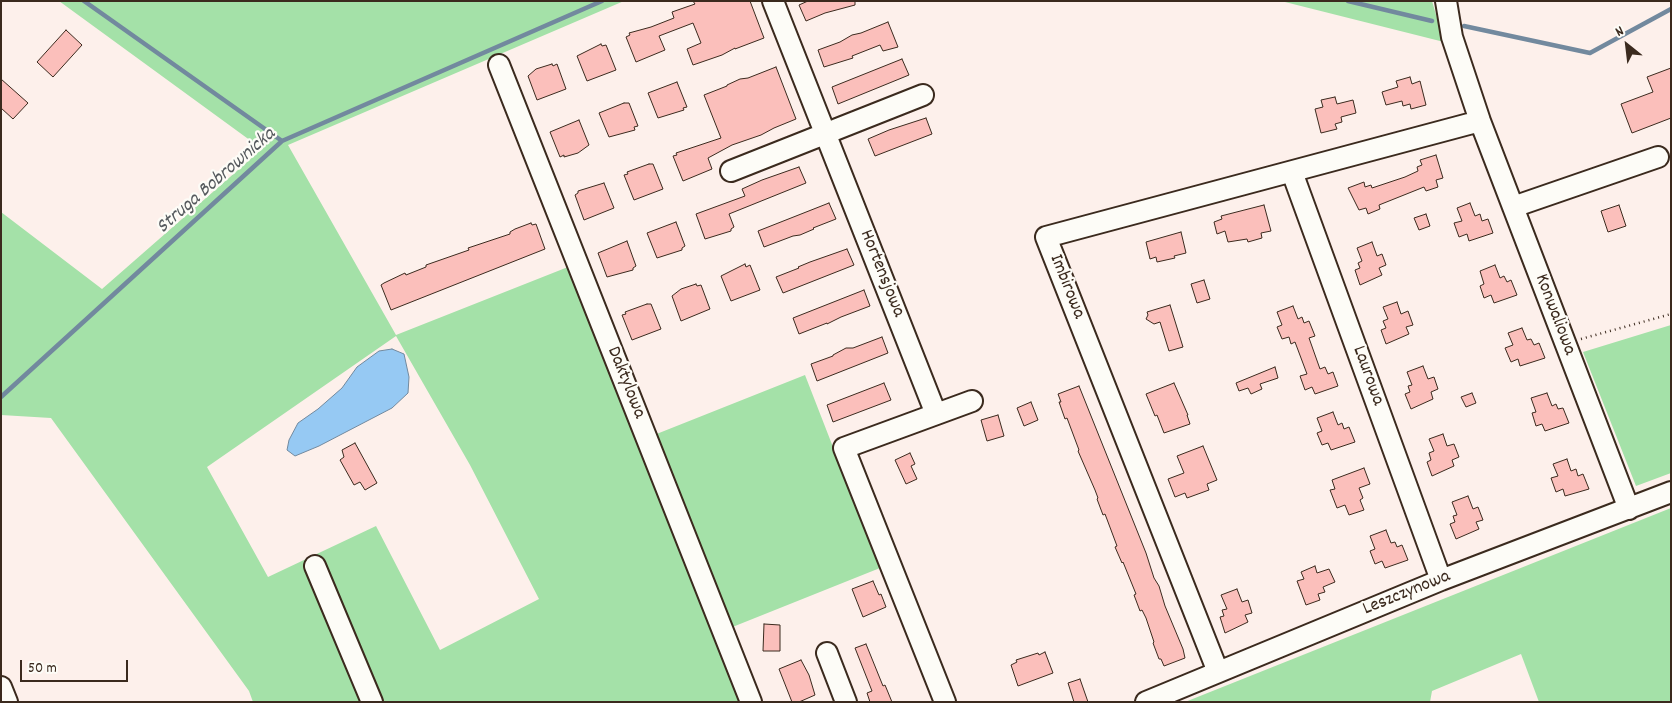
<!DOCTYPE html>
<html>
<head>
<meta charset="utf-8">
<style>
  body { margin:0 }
  #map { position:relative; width:1672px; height:703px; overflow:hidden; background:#fdf0eb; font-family:Dekko,sans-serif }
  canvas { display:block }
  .frame { position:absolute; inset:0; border:2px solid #3b2a1e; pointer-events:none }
  .north { position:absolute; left:1602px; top:20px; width:50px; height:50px; -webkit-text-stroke:4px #fdfcf7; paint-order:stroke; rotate:331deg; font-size:14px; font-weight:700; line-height:20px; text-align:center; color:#3b2a1e }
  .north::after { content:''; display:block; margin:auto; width:18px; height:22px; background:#3b2a1e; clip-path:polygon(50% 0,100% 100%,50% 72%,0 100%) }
  .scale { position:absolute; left:20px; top:660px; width:108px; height:22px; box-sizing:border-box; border:2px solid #3b2a1e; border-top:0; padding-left:6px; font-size:15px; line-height:18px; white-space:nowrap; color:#3b2a1e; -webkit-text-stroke:4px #fdfcf7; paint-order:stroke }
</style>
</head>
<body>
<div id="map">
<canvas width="1672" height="703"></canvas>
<div class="frame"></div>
<div class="north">N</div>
<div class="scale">50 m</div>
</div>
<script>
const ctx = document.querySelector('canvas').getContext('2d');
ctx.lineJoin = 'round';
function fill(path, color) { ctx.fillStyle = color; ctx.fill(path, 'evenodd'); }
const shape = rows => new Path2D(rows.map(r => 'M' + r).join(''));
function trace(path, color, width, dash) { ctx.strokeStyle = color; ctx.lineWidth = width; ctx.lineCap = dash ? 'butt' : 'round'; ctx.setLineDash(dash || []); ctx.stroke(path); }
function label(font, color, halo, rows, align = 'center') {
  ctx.font = font + ' Dekko,sans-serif'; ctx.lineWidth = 4.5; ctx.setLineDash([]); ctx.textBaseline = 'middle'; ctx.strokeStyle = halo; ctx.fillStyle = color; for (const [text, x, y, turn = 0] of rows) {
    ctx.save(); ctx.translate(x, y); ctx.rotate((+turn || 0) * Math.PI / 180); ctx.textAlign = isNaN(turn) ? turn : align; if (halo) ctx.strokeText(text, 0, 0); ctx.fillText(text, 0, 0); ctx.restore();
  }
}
fill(shape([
  [59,1,624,1,288,145,396,335,568,267,740,702,253,702,249,691,51,418,1,415,1,212,102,289,262,149],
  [396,336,470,465,539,599,440,650,376,526,268,577,207,467],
  [1281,1,1432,1,1444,42],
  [1671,325,1671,473,1636,486,1583,352],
  [805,375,880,568,730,628,654,435],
  [1671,508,1671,702,1539,702,1521,654,1432,691,1430,702,1185,702]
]), '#a4e1a8');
const water = shape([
  [392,349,404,354,409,377,408,393,392,408,319,446,295,456,287,450,289,440,298,423,318,409,342,388,357,367,379,351,392,349]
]);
fill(water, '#96c9f3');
trace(water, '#72899e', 1);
trace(shape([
  [84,1,282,141],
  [1348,1,1432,21],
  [1464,26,1590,53,1671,9],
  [1,397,282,141,602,1]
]), '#72899e', 4.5);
const building = shape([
  [693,1,750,1,764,38,735,49,735,48,722,55,693,65,687,49,701,43,693,23,659,36,665,50,636,62,626,37,630,35,629,33,651,27,674,18,672,12,695,4,693,1],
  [808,1,855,1,855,5,825,13,806,21,799,5,808,1],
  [888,22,898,47,883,51,880,45,852,56,853,58,824,67,818,50,840,42,852,35,861,33,888,22],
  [66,30,82,45,53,77,37,62,66,30],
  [601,44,602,46,606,45,616,70,587,81,577,56,601,44],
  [902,59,909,75,838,104,832,87,902,59],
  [552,64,553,66,557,64,566,89,537,100,528,76,536,69,552,64],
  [776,67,796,119,774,128,761,135,732,145,708,158,712,169,683,181,673,156,677,155,676,153,721,138,704,95,727,86,727,85,740,79,748,78,776,67],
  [1671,68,1671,118,1632,133,1621,104,1653,92,1647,77,1671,68],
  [1410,77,1412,84,1420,81,1426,105,1411,109,1410,104,1403,106,1402,101,1386,105,1382,92,1398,87,1396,81,1410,77],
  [1,79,28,103,13,119,1,108,1,79],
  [677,82,687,107,683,108,684,110,658,118,648,93,677,82],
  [1335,97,1337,104,1353,100,1356,113,1341,117,1342,122,1335,124,1337,129,1321,133,1315,109,1323,107,1321,100,1335,97],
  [624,103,629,103,638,126,634,127,635,130,609,137,599,113,624,103],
  [926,118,932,134,875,156,868,139,889,130,926,118],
  [579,120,589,145,578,153,564,157,564,155,560,157,550,132,579,120],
  [1436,155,1443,178,1436,180,1438,187,1426,191,1424,187,1379,205,1380,209,1368,214,1366,208,1359,210,1348,188,1364,182,1365,187,1371,185,1372,188,1405,177,1418,171,1417,167,1422,165,1420,160,1436,155],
  [649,164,653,164,663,189,634,200,624,175,628,174,627,172,649,164],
  [799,167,806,183,729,214,734,227,731,229,731,231,705,239,696,214,745,196,742,189,762,180,799,167],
  [604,183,614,208,584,220,575,195,578,193,578,191,604,183],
  [829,203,836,219,813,228,814,229,800,235,793,236,764,247,758,231,829,203],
  [1470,203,1475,216,1480,214,1482,221,1488,219,1493,233,1469,241,1467,234,1459,237,1454,223,1462,221,1457,208,1470,203],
  [1264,205,1271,231,1261,233,1262,238,1248,242,1247,239,1228,242,1225,231,1217,234,1214,222,1222,219,1221,216,1264,205],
  [1619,205,1626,226,1608,232,1601,211,1619,205],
  [1426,214,1430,226,1419,230,1414,218,1426,214],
  [676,222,685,246,682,248,682,250,657,258,647,233,676,222],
  [531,223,532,225,536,224,545,249,391,310,381,285,384,283,405,273,406,275,426,267,426,265,469,250,468,248,510,234,510,232,515,229,531,223],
  [1181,232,1186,253,1174,256,1175,258,1157,262,1156,257,1150,259,1146,242,1181,232],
  [627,241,636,266,633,268,633,270,607,277,598,253,627,241],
  [1372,242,1377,256,1382,254,1386,265,1379,268,1382,275,1360,285,1355,270,1360,268,1358,263,1362,261,1357,248,1372,242],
  [847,249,854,265,783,293,776,277,799,268,798,267,810,262,847,249],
  [745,264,746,267,750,265,760,290,731,301,721,276,745,264],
  [1495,265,1500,278,1504,276,1507,282,1511,280,1517,295,1494,303,1491,295,1484,298,1480,286,1484,284,1480,271,1495,265],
  [1204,280,1210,299,1197,303,1191,284,1204,280],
  [696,284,697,286,701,285,710,309,681,321,672,296,681,289,696,284],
  [864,290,870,306,841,317,827,324,827,323,799,334,793,318,864,290],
  [1397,302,1401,314,1408,311,1413,325,1406,327,1409,334,1386,344,1381,330,1386,328,1383,321,1388,319,1383,307,1397,302],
  [647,304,651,304,661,329,632,340,622,315,626,314,625,312,647,304],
  [1170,305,1183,347,1169,351,1160,322,1154,324,1146,319,1148,315,1147,312,1170,305],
  [1293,306,1298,319,1302,317,1304,323,1309,321,1315,336,1309,338,1320,369,1325,367,1328,374,1333,372,1338,386,1315,394,1312,387,1305,390,1300,376,1307,374,1295,342,1291,344,1289,337,1282,339,1277,327,1282,325,1277,312,1293,306],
  [1522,328,1527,340,1531,339,1534,345,1539,343,1545,358,1520,366,1518,359,1511,362,1505,348,1513,345,1508,333,1522,328],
  [882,337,888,353,817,381,811,364,833,356,833,355,846,348,853,348,882,337],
  [1423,366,1428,379,1434,377,1438,389,1431,392,1433,399,1411,409,1405,394,1410,392,1408,386,1412,385,1407,372,1423,366],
  [1275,367,1278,378,1260,384,1262,389,1251,394,1248,388,1239,391,1236,383,1275,367],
  [884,383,891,400,833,422,827,405,884,383],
  [1174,383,1188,415,1187,415,1190,424,1164,433,1157,415,1155,416,1146,394,1174,383],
  [1079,386,1146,553,1154,578,1159,586,1165,606,1183,649,1185,658,1164,666,1161,659,1159,659,1153,643,1154,642,1146,618,1142,610,1140,611,1134,595,1136,594,1123,562,1122,563,1115,547,1117,546,1105,514,1103,515,1097,499,1098,498,1095,490,1078,451,1079,450,1067,418,1065,419,1059,402,1061,402,1058,394,1079,386],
  [1472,393,1476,403,1466,407,1461,397,1472,393],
  [1547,393,1552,406,1556,404,1558,409,1563,408,1569,423,1545,431,1542,424,1536,426,1532,413,1536,412,1531,398,1547,393],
  [1031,402,1038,420,1024,426,1017,408,1031,402],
  [1333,412,1338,425,1342,423,1344,429,1349,427,1355,442,1331,450,1328,443,1322,445,1317,433,1322,431,1317,418,1333,412],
  [998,415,1004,436,987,441,981,420,998,415],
  [1443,434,1447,446,1454,444,1459,457,1452,460,1454,466,1432,476,1427,462,1431,460,1429,453,1434,451,1429,439,1443,434],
  [355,443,377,483,365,490,360,482,354,485,340,460,344,457,342,450,355,443],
  [1203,446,1217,480,1207,484,1209,490,1187,498,1185,493,1175,497,1168,479,1184,473,1177,456,1203,446],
  [910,453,915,464,911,466,917,479,906,484,895,460,910,453],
  [1567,459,1571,471,1576,469,1578,476,1583,474,1589,489,1565,496,1563,489,1556,492,1551,478,1558,476,1553,464,1567,459],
  [1364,468,1370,484,1359,488,1363,498,1360,500,1364,510,1349,515,1345,505,1337,508,1330,490,1335,489,1332,480,1364,468],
  [1468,496,1473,509,1478,507,1483,520,1476,522,1479,529,1456,539,1450,524,1455,522,1453,516,1457,515,1452,502,1468,496],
  [1386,530,1391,543,1395,542,1397,547,1402,545,1408,560,1385,568,1382,561,1375,564,1370,551,1375,549,1370,536,1386,530],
  [1315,566,1317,573,1329,569,1335,582,1323,587,1325,592,1318,594,1320,600,1306,605,1297,581,1304,579,1301,572,1315,566],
  [873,581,879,595,881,594,886,607,863,617,852,589,873,581],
  [1237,589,1242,602,1248,600,1252,613,1245,615,1248,622,1225,633,1220,617,1224,616,1222,610,1227,609,1221,595,1237,589],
  [764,624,780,625,780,651,763,651,764,624],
  [866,644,883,686,885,685,892,702,870,702,867,693,872,691,855,648,866,644],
  [1045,652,1053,673,1018,686,1011,665,1017,662,1016,660,1038,653,1039,655,1045,652],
  [801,660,809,675,815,695,799,702,792,702,779,669,801,660],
  [1080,679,1088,702,1074,702,1068,683,1080,679]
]);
fill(building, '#fbbfbb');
trace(building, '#3b2a1e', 1);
const minor = shape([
  [773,1,936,414],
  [1446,1,1452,37,1480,121,1629,509],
  [499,65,751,702],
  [731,171,923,95],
  [1292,172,1441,580],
  [1513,207,1658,157],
  [315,566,372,702],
  [827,653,846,702],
  [1218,672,1046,237,1480,121],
  [1,687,7,702],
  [945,702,844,448,972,401],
  [1146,702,1441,580,1671,492]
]);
trace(minor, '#3b2a1e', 24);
trace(shape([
  [1581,339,1671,314]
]), '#3b2a1e', 2.5, [1, 4]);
trace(minor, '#fdfcf7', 20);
label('19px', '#3b2a1e', '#fdfcf7', [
  ["Hortensjowa",881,274,68],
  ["Imbirowa",1066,287,68],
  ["Konwaliowa",1554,315,69],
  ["Laurowa",1367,376,70],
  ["Daktylowa",625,383,68],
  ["Leszczynowa",1407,594,-22]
]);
label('italic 20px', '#565a5e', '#fdfcf7', [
  ["Struga Bobrownicka",217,182,-41]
]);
</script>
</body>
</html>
